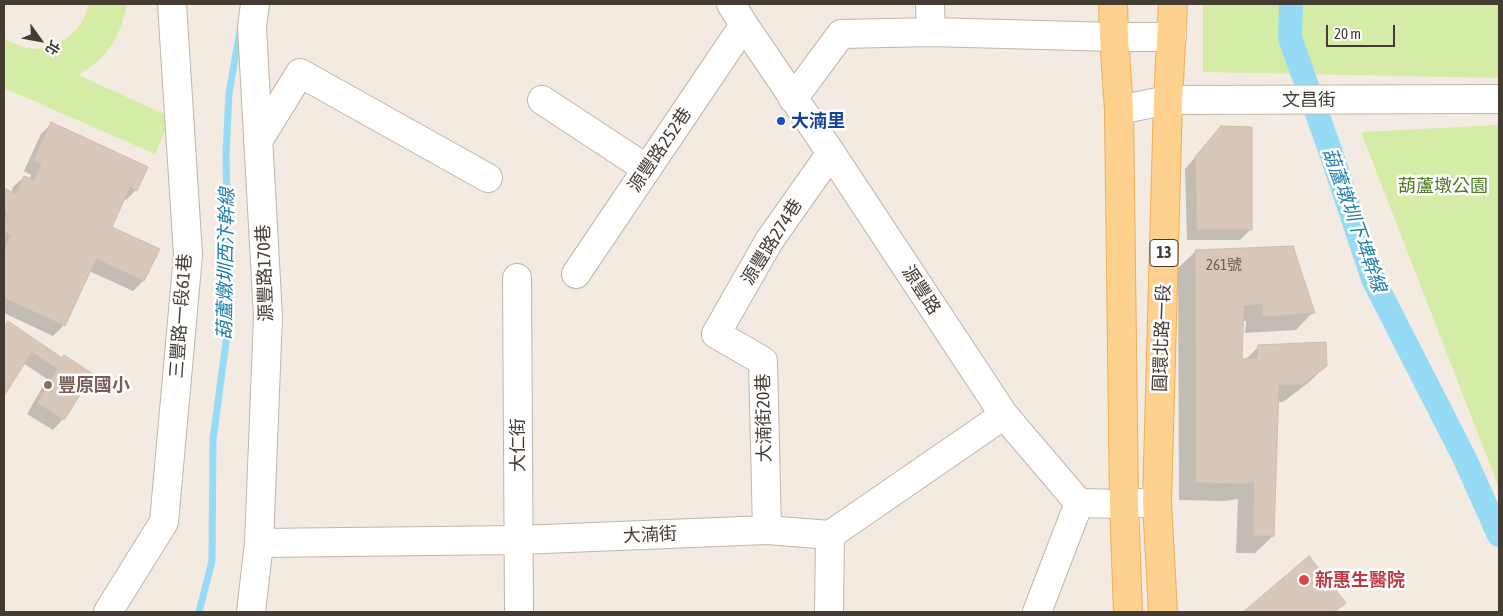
<!DOCTYPE html>
<html>
<head>
<meta charset="utf-8">
<style>
  body { margin:0 }
  #map { position:relative; width:1503px; height:616px; overflow:hidden; background:#f3ebe1; font-family:"Asap Condensed","Noto Sans TC",sans-serif }
  canvas { display:block }
  .frame { position:absolute; inset:0; border:5px solid #443b32; pointer-events:none }
  .north { position:absolute; left:15px; top:15px; width:50px; height:50px; -webkit-text-stroke:4px #fff; paint-order:stroke; rotate:122deg; font-size:14px; font-weight:700; line-height:20px; text-align:center; color:#443b32 }
  .north::after { content:''; display:block; margin:auto; width:18px; height:22px; background:#443b32; clip-path:polygon(50% 0,100% 100%,50% 72%,0 100%) }
  .scale { position:absolute; left:1326px; top:25px; width:69px; height:22px; box-sizing:border-box; border:2px solid #443b32; border-top:0; padding-left:6px; font-size:15px; line-height:18px; white-space:nowrap; color:#443b32; -webkit-text-stroke:4px #fff; paint-order:stroke }
</style>
</head>
<body>
<div id="map">
<canvas width="1503" height="616"></canvas>
<div class="frame"></div>
<div class="north">北</div>
<div class="scale">20 m</div>
</div>
<script>
const ctx = document.querySelector('canvas').getContext('2d');
ctx.lineJoin = 'round';
function fill(path, color) { ctx.fillStyle = color; ctx.fill(path, 'evenodd'); }
const shape = rows => new Path2D(rows.map(r => 'M' + r).join(''));
function trace(path, color, width, dash) { ctx.strokeStyle = color; ctx.lineWidth = width; ctx.lineCap = dash ? 'butt' : 'round'; ctx.setLineDash(dash || []); ctx.stroke(path); }
function label(font, color, halo, rows, align = 'center') {
  ctx.font = font + ' "Asap Condensed","Noto Sans TC",sans-serif'; ctx.lineWidth = 5; ctx.setLineDash([]); ctx.textBaseline = 'middle'; ctx.strokeStyle = halo; ctx.fillStyle = color; for (const [text, x, y, turn = 0] of rows) {
    ctx.save(); ctx.translate(x, y); ctx.rotate((+turn || 0) * Math.PI / 180); ctx.textAlign = isNaN(turn) ? turn : align; if (halo) ctx.strokeText(text, 0, 0); ctx.fillText(text, 0, 0); ctx.restore();
  }
}
fill(shape([
  [89,4,127,4,122,24,115,40,105,54,92,66,78,75,171,117,155,154,4,88,4,38,22,47,33,49,45,48,57,44,67,38,76,30,83,20],
  [1203,4,1499,4,1499,78,1203,72],
  [1499,125,1499,488,1361,132]
]), '#d4eca5');
fill(shape([
  [52,123,136,190,126,200,123,199,110,228,158,250,143,281,133,291,89,271,64,325,53,336,4,313,4,190,11,193,13,187,24,177,29,180,31,175,24,171,41,134],
  [1221,127,1251,229,1240,240,1187,240,1185,169],
  [1196,251,1313,312,1296,330,1245,333,1246,321,1242,321,1240,360,1245,360,1259,346,1326,366,1308,383,1283,402,1277,402,1273,536,1255,553,1236,553,1238,499,1225,501,1179,500,1178,268],
  [8,323,61,359,63,419,53,430,27,414,47,379,23,363,4,394,4,327],
  [1308,557,1344,603,1335,612,1245,612]
]), '#0003');
trace(shape([
  [199,612,212,561,213,440,229,319,226,154,229,93,240,31]
]), '#96dbf6', 7);
trace(shape([
  [1291,4,1290,38,1330,150,1373,279,1465,459,1499,535]
]), '#96dbf6', 24);
const building = shape([
  [51,122,148,167,137,191,130,187,112,227,160,249,144,281,96,259,65,326,4,298,4,251,11,235,4,232,4,220,7,213,4,211,4,188,15,194,24,176,34,180,41,164,33,161,51,122],
  [1221,126,1252,127,1252,230,1197,230,1195,157,1221,126],
  [1293,246,1315,313,1262,317,1263,304,1244,306,1242,359,1257,358,1258,345,1326,342,1327,366,1302,385,1279,385,1274,536,1253,536,1254,482,1244,484,1196,483,1195,250,1293,246],
  [8,321,62,358,64,355,93,374,64,420,37,403,57,369,32,352,4,396,4,328,8,321],
  [1309,556,1346,603,1334,612,1243,612,1309,556]
]);
fill(building, '#d8c8b9');
trace(building, '#d0bca9', 1);
const minor = shape([
  [731,4,744,25,831,153,1004,415,1079,503,1124,504,1157,502],
  [930,4,931,32],
  [793,99,841,34,931,32,1114,37,1172,37],
  [542,100,647,169],
  [1119,110,1168,100,1499,99],
  [258,141,300,73,488,178],
  [576,274,744,25],
  [517,278,519,612],
  [767,530,763,361,716,334,769,241,831,153],
  [259,543,519,540,767,530,830,535,1004,415],
  [108,612,164,522,188,255,172,4],
  [251,612,259,543,268,317,252,27,255,4],
  [829,612,830,535],
  [1037,612,1079,503]
]);
const major = shape([
  [1113,4,1114,37,1119,110,1124,504,1128,612],
  [1163,612,1157,502,1168,100,1173,4]
]);
trace(minor, '#c1b5a6', 30);
trace(major, '#eeae54', 30);
trace(minor, '#fff', 28);
trace(major, '#ffd18e', 28);
for (const [x, y, r, color] of [
  [781,121,5,"#1a4fb4"],
  [48,385,5,"#8d6e63"],
  [1304,580,6,"#e0444e"]
]) { const dot = new Path2D(); dot.arc(x, y, r, 0, 2 * Math.PI); ctx.fillStyle = color; ctx.fill(dot); trace(dot, '#fff', 2); }
label('15px', '#695e54', null, [
  ["261號",1224,265]
]);
for (const [x, y, w] of [
  [1164,253,28]
]) { const box = new Path2D(); box.roundRect(x - w / 2, y - 13.5, w, 27, 4); ctx.fillStyle = '#fff'; ctx.fill(box); trace(box, '#443b32', 1); }
label('bold 16px', '#443b32', null, [
  ["13",1164,253]
]);
label('18px', '#443b32', '#fff', [
  ["文昌街",1309,100],
  ["源豐路252巷",660,150,-56],
  ["源豐路274巷",772,242,-58],
  ["源豐路170巷",265,273,-92],
  ["源豐路",921,290,57],
  ["三豐路一段61巷",181,316,-86],
  ["圓環北路一段",1162,338,-88],
  ["大湳街20巷",764,418,-91],
  ["大仁街",518,445,-90],
  ["大湳街",650,535,-3]
]);
label('bold 18px', '#164399', '#fff', [
  ["大湳里",791,121]
], 'left');
label('18px', '#4d7a21', '#fff', [
  ["葫蘆墩公園",1443,186]
]);
label('bold 18px', '#785e54', '#fff', [
  ["豐原國小",58,385]
], 'left');
label('bold 18px', '#be3a42', '#fff', [
  ["新惠生醫院",1315,580]
], 'left');
label('italic 19px', '#207fa8', '#fff', [
  ["葫蘆墩圳下埤幹線",1354,220,70],
  ["葫蘆燉圳西汴幹線",226,264,-89]
]);
</script>
</body>
</html>
